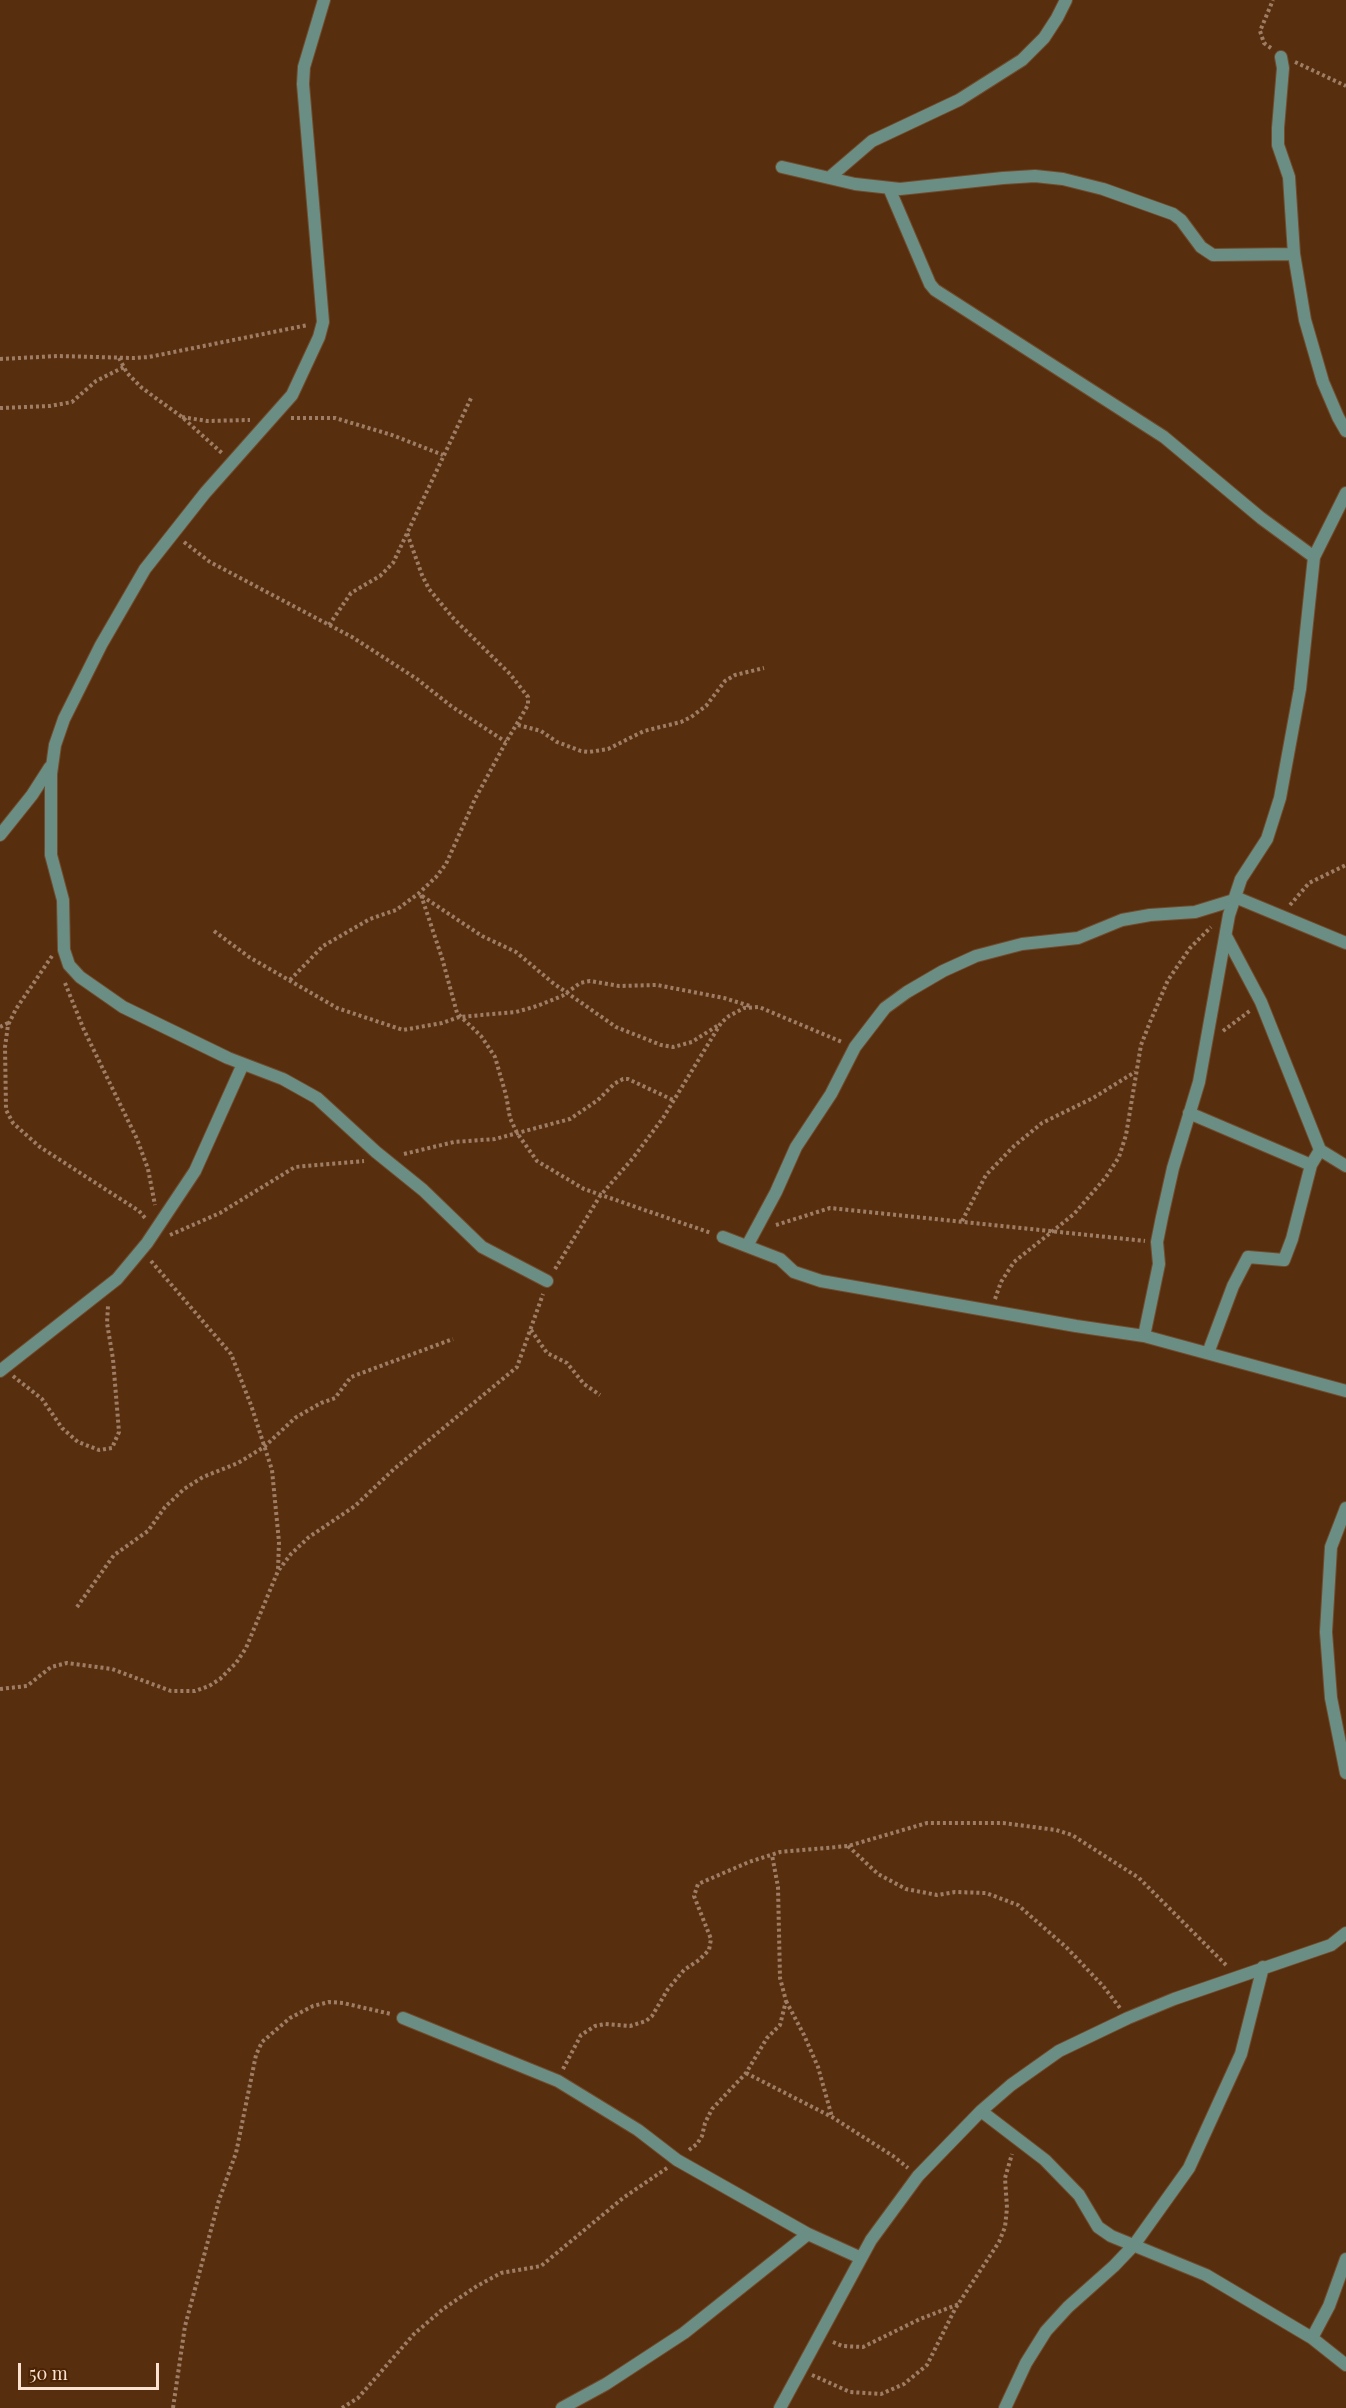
<!DOCTYPE html>
<html>
<head>
<meta charset="utf-8">
<style>
  body { margin:0 }
  #map { position:relative; width:1346px; height:2408px; overflow:hidden; background:#572f0f; font-family:"Playfair Display",serif }
  canvas { display:block }
  .scale { position:absolute; left:18px; top:2363px; width:141px; height:27px; box-sizing:border-box; border:3px solid #fce2d1; border-top:0; padding-left:8px; font-size:18px; line-height:21px; white-space:nowrap; color:#fce2d1; -webkit-text-stroke:4px #4c2403; paint-order:stroke }
</style>
</head>
<body>
<div id="map">
<canvas width="1346" height="2408"></canvas>
<div class="scale">50 m</div>
</div>
<script>
const ctx = document.querySelector('canvas').getContext('2d');
ctx.lineJoin = 'round';
const shape = rows => new Path2D(rows.map(r => 'M' + r).join(''));
function trace(path, color, width, dash) { ctx.strokeStyle = color; ctx.lineWidth = width; ctx.lineCap = dash ? 'butt' : 'round'; ctx.setLineDash(dash || []); ctx.stroke(path); }
const street = shape([
  [324,0,304,67,303,84,323,322,319,337,292,395,205,493,145,569,101,645,64,719,55,745,51,774,51,855,63,900,64,950,69,965,80,977,123,1007,228,1058,283,1079,317,1098,376,1152,423,1190,482,1247,547,1281],
  [1281,57,1283,68,1278,128,1278,145,1289,177,1294,254,1305,320,1323,382,1338,417,1346,431],
  [782,167,855,184,900,189,1003,178,1035,176,1063,179,1103,189,1173,214,1181,220,1201,247,1213,255,1294,254],
  [830,177,872,141,959,100,1022,60,1044,38,1057,18,1066,0],
  [889,188,930,284,935,290,1164,437,1261,518,1314,557],
  [0,835,32,795,50,767],
  [1235,897,1346,943],
  [1226,936,1261,1002,1320,1150,1346,1166],
  [1189,1113,1311,1165],
  [723,1237,780,1259,794,1272,821,1281,1076,1326,1144,1336,1346,1391],
  [747,1246,776,1192,796,1147,831,1094,855,1047,885,1008,907,992,943,971,976,956,1022,944,1078,938,1122,920,1150,915,1195,912,1234,900],
  [1144,1336,1159,1264,1157,1242,1162,1217,1173,1168,1199,1082,1229,915,1241,879,1267,839,1280,798,1300,689,1314,557,1346,493],
  [1208,1353,1233,1286,1248,1257,1284,1260,1292,1239,1311,1165,1320,1150],
  [0,1371,117,1279,147,1243,195,1171,243,1064],
  [1346,1508,1331,1547,1326,1632,1331,1698,1346,1773],
  [403,2018,558,2081,638,2130,677,2160,808,2234,861,2258],
  [981,2111,1045,2160,1079,2195,1098,2227,1111,2236,1206,2275,1312,2338,1346,2365],
  [1312,2338,1329,2306,1346,2259],
  [562,2408,606,2384,684,2333,808,2234],
  [780,2408,871,2240,918,2176,981,2111,1011,2085,1059,2051,1128,2018,1174,1999,1331,1945,1346,1933],
  [1005,2408,1026,2363,1046,2331,1068,2307,1114,2266,1134,2245,1189,2168,1241,2054,1263,1967]
]);
trace(street, '#714c2e', 14);
trace(shape([
  [1271,48,1264,43,1260,31,1273,0],
  [1295,62,1346,86],
  [119,358,127,373,142,388,182,417,223,454],
  [0,359,58,356,133,358,149,357,308,325],
  [0,408,50,406,72,402,96,381,124,367],
  [182,417,207,421,250,420],
  [291,418,335,418,392,435,443,455],
  [184,542,210,562,352,637,417,679,451,706,506,742],
  [329,625,351,593,380,576,393,563,472,396],
  [518,725,541,731,557,742,581,751,589,752,608,749,644,731,681,722,691,717,706,706,725,681,735,675,764,668],
  [421,895,442,958,457,1013,481,1036,495,1057,506,1095,510,1118,517,1133,537,1161,584,1189,711,1233],
  [422,896,482,936,516,952,553,983,616,1027,661,1045,673,1047,692,1042,720,1024],
  [1290,905,1309,883,1346,865],
  [214,931,249,957,337,1008,403,1030,442,1023,459,1017,516,1012,537,1006,562,996,580,983,590,981,619,986,657,985,724,998,750,1006],
  [52,956,16,1009,8,1025,5,1047,6,1110,13,1123,40,1147,139,1211,146,1219],
  [290,980,323,946,370,919,396,910,418,894,436,877,446,864,475,799,506,742,528,705,528,697,510,674,454,619,429,589,422,575,407,533],
  [65,983,84,1030,137,1139,148,1169,155,1205],
  [0,1027,10,1022],
  [1223,1031,1251,1010],
  [404,1154,454,1142,495,1139,570,1119,598,1100,614,1084,623,1079,628,1079,673,1100],
  [962,1221,986,1175,1014,1146,1042,1123,1093,1098,1135,1072],
  [776,1225,830,1208,1145,1241],
  [170,1235,220,1213,295,1167,364,1161],
  [151,1261,231,1354,251,1405,272,1470,279,1542,278,1570],
  [555,1269,600,1196,633,1158,663,1118,721,1023,729,1016,744,1008,759,1007,842,1042],
  [995,1299,1001,1282,1014,1262,1074,1214,1106,1177,1119,1157,1126,1135,1141,1045,1150,1022,1168,980,1190,948,1211,927],
  [531,1330,547,1353,567,1363,584,1384,600,1395],
  [13,1376,42,1399,62,1428,78,1442,99,1450,112,1448,119,1432,113,1359,107,1323,108,1306],
  [77,1607,114,1555,148,1531,165,1507,184,1489,203,1477,238,1463,264,1447,295,1418,321,1403,335,1398,351,1377,453,1339],
  [0,1689,27,1686,51,1667,67,1663,112,1669,171,1691,195,1691,209,1686,220,1679,236,1663,246,1648,278,1571,291,1554,309,1537,355,1506,394,1469,517,1367,543,1294],
  [848,1846,878,1874,906,1889,937,1895,955,1892,986,1893,1018,1905,1067,1948,1103,1986,1120,2008],
  [786,2001,804,2035,818,2067,832,2117],
  [563,2069,581,2035,595,2026,605,2024,630,2026,646,2021,652,2016,668,1989,684,1970,699,1960,709,1950,711,1939,694,1896,698,1884,749,1862,780,1852,848,1846,927,1823,1003,1823,1056,1830,1072,1835,1139,1878,1227,1966],
  [746,2073,832,2117,893,2156,908,2168],
  [689,2150,697,2144,702,2136,705,2123,712,2109,746,2073,767,2038,780,2025,786,2001,780,1978,778,1887,772,1855],
  [833,2342,842,2346,863,2347,920,2319,959,2304],
  [812,2375,850,2392,881,2394,904,2384,927,2365,955,2309,999,2242,1005,2227,1007,2208,1005,2178,1012,2154],
  [173,2408,185,2326,219,2200,236,2153,256,2055,262,2042,290,2018,313,2006,329,2002,343,2003,391,2014],
  [342,2408,358,2398,414,2334,443,2309,477,2286,501,2273,541,2266,623,2198,667,2168]
]), '#9f7d64', 4, [3, 3]);
trace(street, '#6b8e84', 12);
</script>
</body>
</html>
